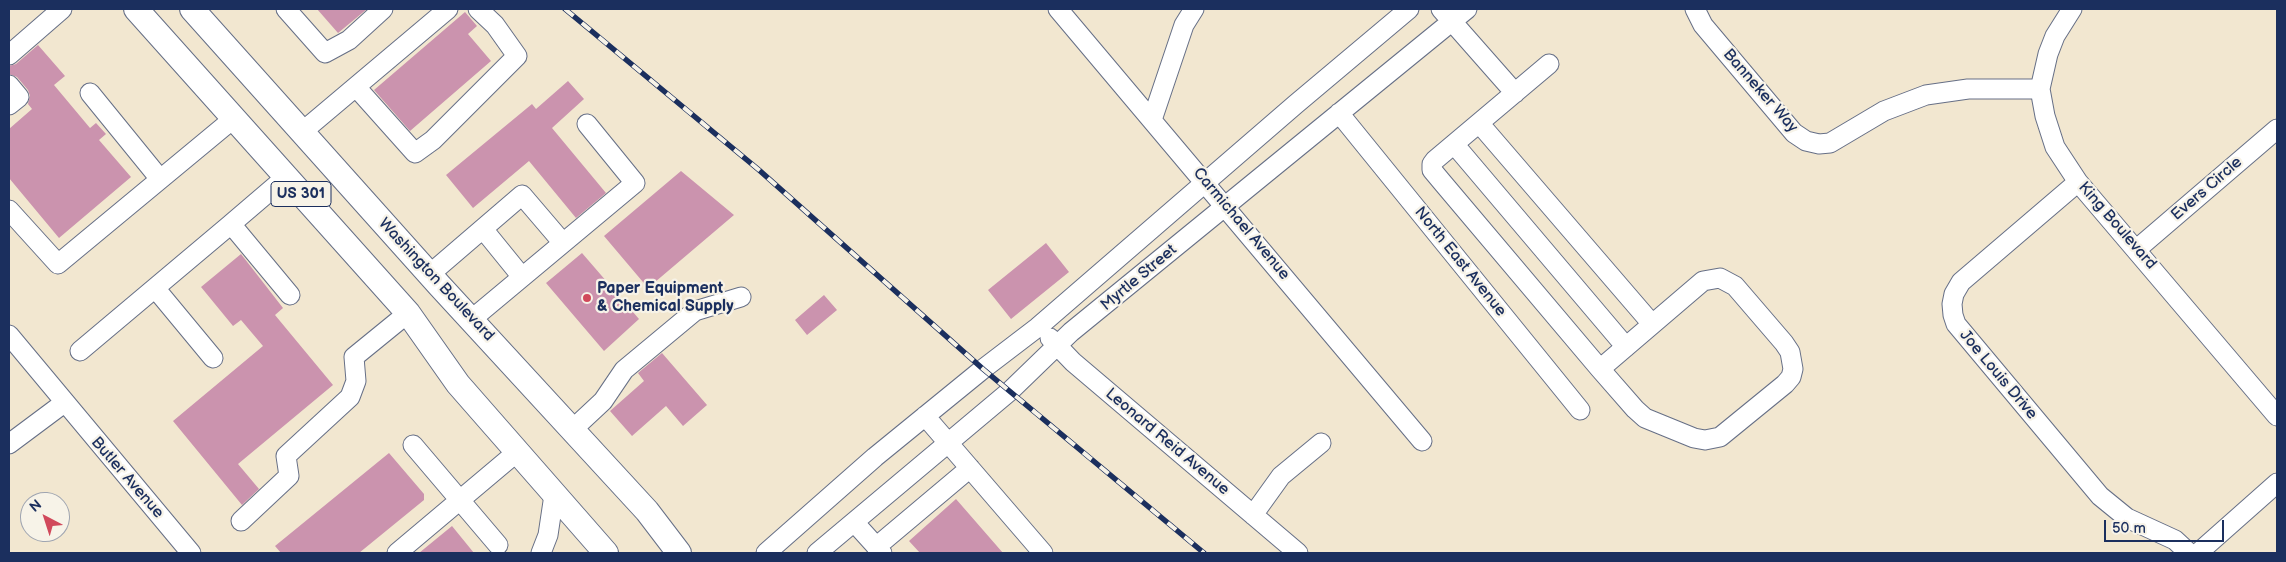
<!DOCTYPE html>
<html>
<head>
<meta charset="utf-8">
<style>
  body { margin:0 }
  #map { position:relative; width:2286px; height:562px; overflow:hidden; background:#f2e7d0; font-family:"Balsamiq Sans",sans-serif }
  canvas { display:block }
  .frame { position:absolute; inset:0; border:10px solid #1b2f5e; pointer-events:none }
  .north { position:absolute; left:20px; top:492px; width:50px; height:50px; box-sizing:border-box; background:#f7f3e8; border:1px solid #9fa5b1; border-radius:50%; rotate:320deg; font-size:14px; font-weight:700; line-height:20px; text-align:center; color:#1b2f5e }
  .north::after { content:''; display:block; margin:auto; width:18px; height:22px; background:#d1495b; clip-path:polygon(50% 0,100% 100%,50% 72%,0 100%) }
  .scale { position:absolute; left:2104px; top:520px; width:120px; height:22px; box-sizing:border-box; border:2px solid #1b2f5e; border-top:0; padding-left:6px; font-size:15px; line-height:18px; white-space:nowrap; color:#1b2f5e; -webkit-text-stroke:4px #f7f3e8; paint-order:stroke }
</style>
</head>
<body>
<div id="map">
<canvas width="2286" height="562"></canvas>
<div class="frame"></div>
<div class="north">N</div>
<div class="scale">50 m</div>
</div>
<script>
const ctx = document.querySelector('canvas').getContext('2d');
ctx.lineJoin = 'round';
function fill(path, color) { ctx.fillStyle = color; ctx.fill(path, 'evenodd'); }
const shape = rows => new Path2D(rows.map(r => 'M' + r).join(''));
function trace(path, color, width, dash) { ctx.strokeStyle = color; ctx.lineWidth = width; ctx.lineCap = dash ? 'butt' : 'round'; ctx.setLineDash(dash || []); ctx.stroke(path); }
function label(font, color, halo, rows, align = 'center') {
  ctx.font = font + ' "Balsamiq Sans",sans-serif'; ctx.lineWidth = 4.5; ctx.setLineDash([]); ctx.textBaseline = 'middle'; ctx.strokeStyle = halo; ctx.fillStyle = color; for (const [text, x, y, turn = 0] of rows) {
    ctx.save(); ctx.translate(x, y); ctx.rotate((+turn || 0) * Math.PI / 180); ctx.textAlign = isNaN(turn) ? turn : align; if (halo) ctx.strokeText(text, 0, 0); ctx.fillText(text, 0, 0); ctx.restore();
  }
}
fill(shape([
  [317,9,367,9,338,33],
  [465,12,477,26,468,34,491,61,410,131,374,90],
  [38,45,65,76,54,85,90,128,96,123,106,134,99,140,131,177,59,238,9,178,9,129,32,109,28,104,30,96,28,90,17,77,9,74,9,66,16,64],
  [568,81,584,99,552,128,606,193,576,218,529,161,473,208,446,175,532,104,536,109],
  [681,171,734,215,648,288,604,236],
  [1046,243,1069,272,1011,319,988,290],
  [582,253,639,319,604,351,546,283],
  [241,254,283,308,275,315,333,385,238,464,259,489,242,505,173,421,263,346,241,320,233,326,201,287],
  [824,295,837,310,807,335,795,320],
  [662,353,707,405,683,426,666,406,632,436,610,411,644,381,638,373],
  [389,453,424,494,424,500,359,553,281,553,275,546],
  [956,499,1003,553,920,553,909,541],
  [452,526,474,553,419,553]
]), '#cb93ae');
const minor = shape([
  [286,9,325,53,349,40,383,9],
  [1058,9,1422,441],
  [1441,9,1515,93],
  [1695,9,1703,25,1794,133,1806,141,1819,144,1830,143,1884,111,1926,95,1968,89,2040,89],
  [2072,9,2055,36,2048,54,2040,89,2045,116,2055,147,2078,182,2277,416],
  [9,55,62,9],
  [1549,64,1435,160,1432,164,1432,170,1442,182,1600,369,1635,409,1645,418,1694,438,1705,440,1720,437,1785,384,1791,377,1793,369,1790,352,1784,343,1735,286,1720,278,1703,281,1600,369],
  [9,85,19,97,9,105],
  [356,87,415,153,433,140,517,56,495,25,478,9],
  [90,93,160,179],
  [1339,113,1580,410],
  [1152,120,1184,25,1194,9],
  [1479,123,1652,324],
  [302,132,448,9],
  [1454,144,1626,347],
  [286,177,231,224,290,295],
  [2078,182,1961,282,1954,294,1952,304,1953,315,1956,324,2100,496,2127,518,2175,540,2189,553],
  [9,210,58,264,233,119],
  [483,229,522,277],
  [2137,249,2277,129],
  [430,274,522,195,563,243],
  [155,288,213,358],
  [472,319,635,183,587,124],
  [9,335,191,553],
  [1050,338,1073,362,1298,553],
  [80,351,231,224],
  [925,416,1043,553],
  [573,429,603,401,624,370,695,311,741,297],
  [9,444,64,403],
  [413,445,498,545],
  [1253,515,1281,476,1321,443],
  [241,521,289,476,286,456,350,397,356,381,354,357,408,313],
  [854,522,882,553],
  [876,547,970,468],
  [397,553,517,452],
  [541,553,548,535,554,495],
  [766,553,875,457,983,369,1038,327,1296,104,1409,9],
  [817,553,1010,391,1071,332,1467,9],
  [2198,553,2277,483]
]);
const major = shape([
  [136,9,408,313,458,384,606,553],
  [192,9,439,285,647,511,679,553]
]);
trace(minor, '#666f86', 21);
trace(major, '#666f86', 26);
trace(minor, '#fff', 19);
trace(major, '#fff', 24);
const rail = shape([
  [565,9,759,170,983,369,1204,553]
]);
trace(rail, '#1b2f5e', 5.5);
trace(rail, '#f7f3e8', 4, [11]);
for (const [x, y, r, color] of [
  [587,298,5,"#d1495b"]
]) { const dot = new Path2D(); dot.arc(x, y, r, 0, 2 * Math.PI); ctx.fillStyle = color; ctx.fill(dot); trace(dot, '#f7f3e8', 2); }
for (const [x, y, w] of [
  [301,194,60]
]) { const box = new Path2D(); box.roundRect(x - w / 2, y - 12.5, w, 25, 4); ctx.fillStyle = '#f7f3e8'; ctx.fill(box); trace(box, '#1b2f5e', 1); }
label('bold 15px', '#1b2f5e', null, [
  ["US 301",301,194]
]);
label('16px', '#1b2f5e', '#f7f3e8', [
  ["Banneker Way",1760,91,49],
  ["Evers Circle",2207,189,-41],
  ["Carmichael Avenue",1241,224,50],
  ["King Boulevard",2117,226,49],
  ["North East Avenue",1460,262,51],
  ["Myrtle Street",1139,278,-40],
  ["Washington Boulevard",436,280,47],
  ["Joe Louis Drive",1998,375,50],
  ["Leonard Reid Avenue",1167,442,40],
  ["Butler Avenue",127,478,49]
]);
label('bold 16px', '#1b2f5e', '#f7f3e8', [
  ["Paper Equipment",597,289],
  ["& Chemical Supply",597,307]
], 'left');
</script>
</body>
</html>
